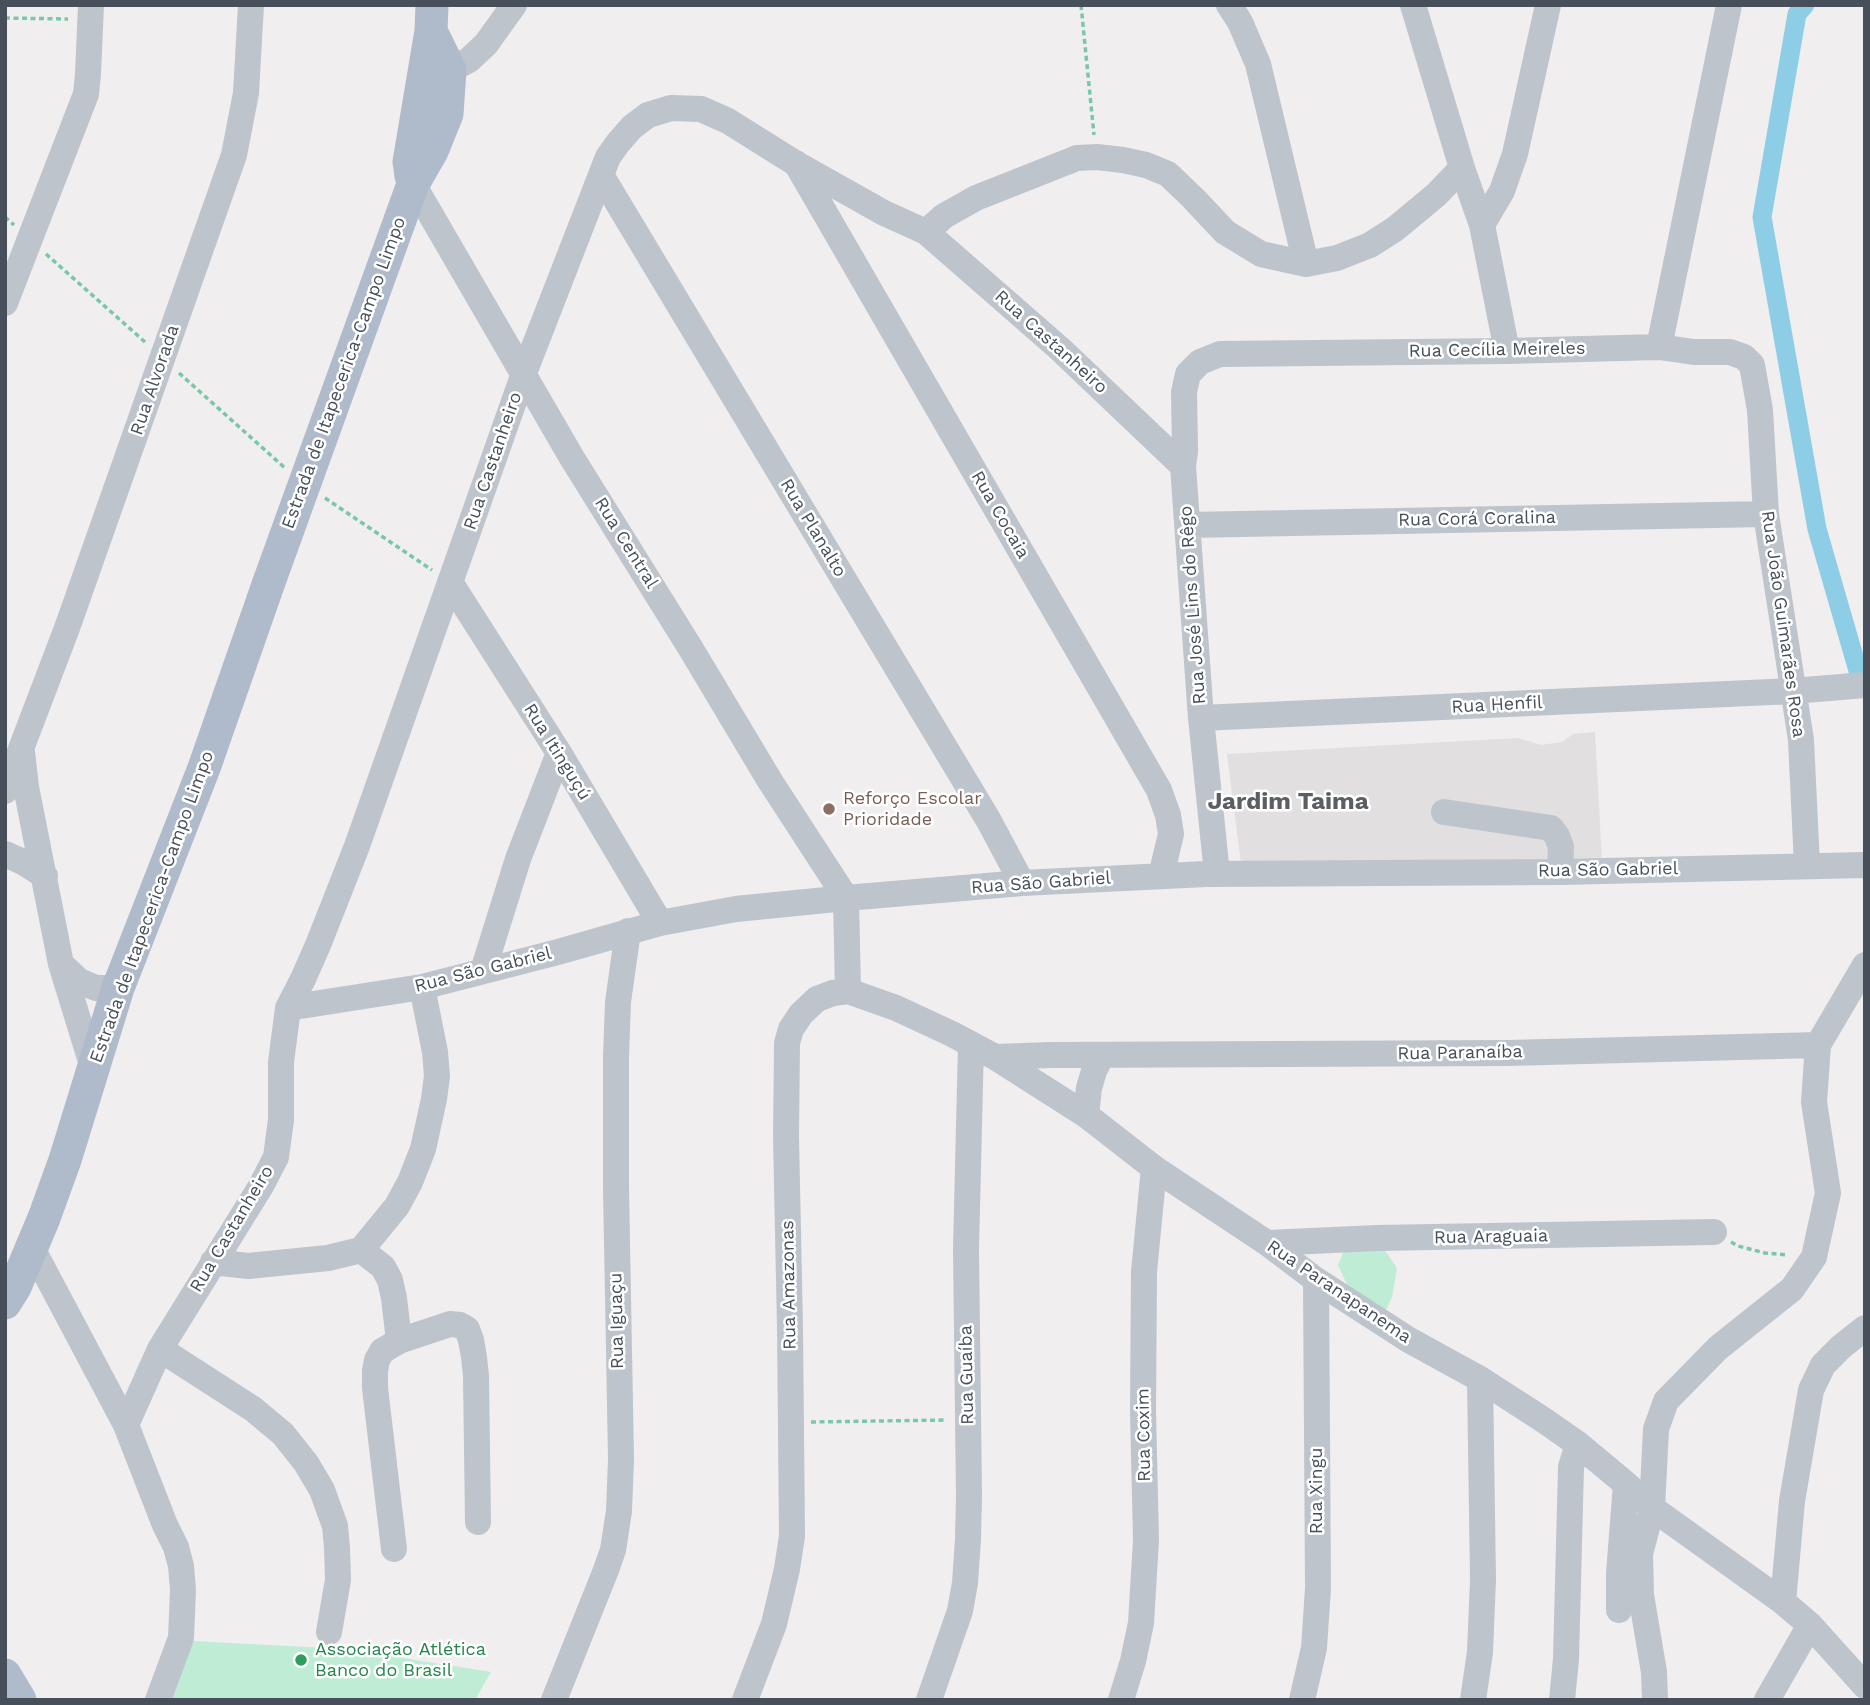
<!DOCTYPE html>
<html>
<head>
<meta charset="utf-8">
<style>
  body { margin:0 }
  #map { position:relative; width:1870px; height:1705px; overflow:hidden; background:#f0eeee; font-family:"Work Sans",sans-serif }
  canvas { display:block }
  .frame { position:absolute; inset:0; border:7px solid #47505a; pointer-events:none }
</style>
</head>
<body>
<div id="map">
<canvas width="1870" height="1705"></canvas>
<div class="frame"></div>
</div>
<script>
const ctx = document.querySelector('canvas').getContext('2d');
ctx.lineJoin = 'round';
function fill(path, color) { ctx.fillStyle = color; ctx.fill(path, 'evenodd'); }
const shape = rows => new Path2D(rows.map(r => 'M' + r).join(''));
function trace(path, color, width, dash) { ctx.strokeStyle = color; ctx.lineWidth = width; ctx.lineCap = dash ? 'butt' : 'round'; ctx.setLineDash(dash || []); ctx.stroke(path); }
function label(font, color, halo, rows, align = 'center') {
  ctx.font = font + ' "Work Sans",sans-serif'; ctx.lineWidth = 5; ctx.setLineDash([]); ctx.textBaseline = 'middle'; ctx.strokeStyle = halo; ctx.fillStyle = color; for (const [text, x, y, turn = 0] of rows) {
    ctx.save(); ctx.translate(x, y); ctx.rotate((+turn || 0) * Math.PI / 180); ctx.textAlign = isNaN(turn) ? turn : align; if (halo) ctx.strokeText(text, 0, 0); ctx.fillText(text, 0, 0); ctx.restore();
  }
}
fill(shape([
  [1595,732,1602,862,1241,864,1227,754,1518,738,1541,745,1562,742,1573,734]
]), '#e1dfdf');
fill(shape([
  [1348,1242,1383,1248,1397,1268,1392,1297,1383,1317,1350,1291,1338,1265],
  [192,1641,346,1649,491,1672,475,1700,167,1700]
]), '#bfecd4');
trace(shape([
  [1805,5,1797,14,1762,217,1817,529,1859,674]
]), '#8ecde6', 19);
trace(shape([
  [1081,5,1094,135],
  [5,18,68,19],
  [5,217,14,225],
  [46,254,145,342],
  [179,373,285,468],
  [325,498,432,570],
  [1731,1242,1738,1246,1765,1253,1788,1255],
  [811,1422,947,1420]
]), '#79c7a7', 3.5, [5, 3.5]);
trace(shape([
  [1229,5,1240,22,1258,64,1306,264],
  [1413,5,1462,168,1482,225],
  [433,75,450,70,469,60,486,44,514,5],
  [796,163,1159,790,1168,815,1171,834,1161,876],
  [601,175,989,821,1022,883],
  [413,184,572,458,691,649,770,781,846,898,848,991],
  [926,232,944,216,976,198,1077,158,1097,157,1123,160,1146,165,1168,174,1194,199,1225,232,1261,254,1306,264,1337,258,1370,245,1395,229,1436,195,1462,168],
  [5,303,86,94,88,74,91,5],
  [1659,347,1729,5],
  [1507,351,1482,225,1502,191,1515,154,1548,5],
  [1188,525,1766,514],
  [450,582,559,753,660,923],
  [1201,718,1793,691,1865,685],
  [22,752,26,787,61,964,93,1068],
  [5,791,67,628,234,155,246,93,251,5],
  [1444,812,1551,828,1557,836,1561,847,1560,872],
  [5,854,23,862,45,876],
  [1217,874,1201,718,1183,466,1185,452,1184,392,1188,374,1200,362,1220,354,1507,351,1659,347,1694,352,1730,352,1744,357,1752,365,1760,410,1766,514,1801,740,1807,865],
  [61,964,79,981,96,988,118,988],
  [483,971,518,859,559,753],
  [288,1008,422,987,558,952,660,923,736,909,846,898,1022,883,1206,874,1560,872,1865,865],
  [995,1057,1052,1055,1508,1053,1818,1045],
  [1086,1115,1089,1088,1094,1071,1102,1055],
  [1267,1243,1377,1238,1714,1232],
  [32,1248,126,1425,165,1525,176,1547,181,1566,183,1590,181,1638,158,1700],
  [361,1250,383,1267,390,1280,394,1298,399,1341],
  [213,1262,248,1266,328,1258,361,1250,397,1206,410,1182,423,1149,434,1099,437,1076,435,1052,422,987],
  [160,1349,253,1409,283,1434,306,1463,322,1490,335,1526,337,1548,338,1580,329,1632],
  [126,1425,160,1349,261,1186,276,1157,281,1120,281,1062,288,1008,303,979,318,945,357,846,524,373,608,157,618,143,632,127,648,115,671,108,701,109,728,121,795,163,884,213,926,232,1060,349,1183,466],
  [394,1549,375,1388,375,1371,377,1360,382,1351,399,1341,450,1324,460,1325,467,1329,471,1340,474,1357,476,1376,478,1522],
  [1783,1602,1792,1501,1811,1390,1823,1365,1841,1347,1865,1328],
  [1619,1610,1619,1573,1626,1484],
  [554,1700,606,1570,613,1550,619,1511,621,1459,616,1188,616,1057,618,1002,628,931],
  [745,1700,774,1624,787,1569,792,1536,790,1327,786,1137,787,1043,791,1029,801,1014,817,999,833,993,848,991,896,1008,952,1034,995,1057,1086,1115,1154,1168,1267,1243,1316,1280,1409,1340,1480,1379,1542,1419,1578,1444,1626,1484,1652,1508,1783,1602,1810,1625,1865,1686],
  [929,1700,960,1611,965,1583,968,1539,969,1496,966,1249,971,1044],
  [1121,1700,1133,1661,1141,1623,1146,1540,1143,1411,1144,1272,1154,1168],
  [1302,1700,1314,1648,1318,1588,1316,1280],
  [1473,1700,1480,1652,1483,1580,1480,1379],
  [1562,1700,1566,1659,1571,1467,1578,1444],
  [1655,1700,1654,1672,1641,1595,1640,1554,1652,1508,1656,1429,1666,1401,1718,1348,1792,1289,1814,1257,1828,1193,1814,1102,1818,1045,1865,965],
  [1767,1700,1810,1625]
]), '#bdc4cc', 26);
trace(shape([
  [411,176,409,162,431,31,432,5],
  [5,1303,15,1287,44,1218,65,1160,118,988,204,768,269,582,413,184,432,151,447,114,450,70,431,31],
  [5,1675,20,1700]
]), '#afbbcb', 33);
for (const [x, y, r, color] of [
  [829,809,7,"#8d6e63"],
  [301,1660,7,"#2e9e5b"]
]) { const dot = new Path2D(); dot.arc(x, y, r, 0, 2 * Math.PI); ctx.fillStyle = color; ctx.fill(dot); trace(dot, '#fff', 2.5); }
label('18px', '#47505a', '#fff', [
  ["Rua Castanheiro",1051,342,42],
  ["Rua Cecília Meireles",1497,350,-1],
  ["Estrada de Itapecerica-Campo Limpo",344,373,-70],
  ["Rua Alvorada",155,380,-71],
  ["Rua Castanheiro",493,461,-71],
  ["Rua Cocaia",1000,515,60],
  ["Rua Corá Coralina",1477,519,-1],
  ["Rua Planalto",813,528,59],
  ["Rua Central",626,543,58],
  ["Rua José Lins do Rêgo",1193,605,-94],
  ["Rua João Guimarães Rosa",1783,624,82],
  ["Rua Henfil",1497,705,-3],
  ["Rua Itinguçú",557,752,58],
  ["Rua São Gabriel",1608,870,-1],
  ["Rua São Gabriel",1041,883,-4],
  ["Estrada de Itapecerica-Campo Limpo",152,907,-70],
  ["Rua São Gabriel",483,970,-14],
  ["Rua Paranaíba",1460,1053,-1],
  ["Rua Castanheiro",232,1229,-59],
  ["Rua Araguaia",1491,1237,-1],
  ["Rua Amazonas",789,1285,-91],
  ["Rua Paranapanema",1339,1292,34],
  ["Rua Iguaçu",617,1321,-91],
  ["Rua Guaíba",967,1375,-91],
  ["Rua Coxim",1144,1435,-91],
  ["Rua Xingu",1317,1491,-90]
]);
label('18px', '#785e54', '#fff', [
  ["Reforço Escolar",843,799],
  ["Prioridade",843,820]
], 'left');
label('18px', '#27864d', '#fff', [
  ["Associação Atlética",315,1650],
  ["Banco do Brasil",315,1671]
], 'left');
label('bold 24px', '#5b5e62', '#fff', [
  ["Jardim Taima",1288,802]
]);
</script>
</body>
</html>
